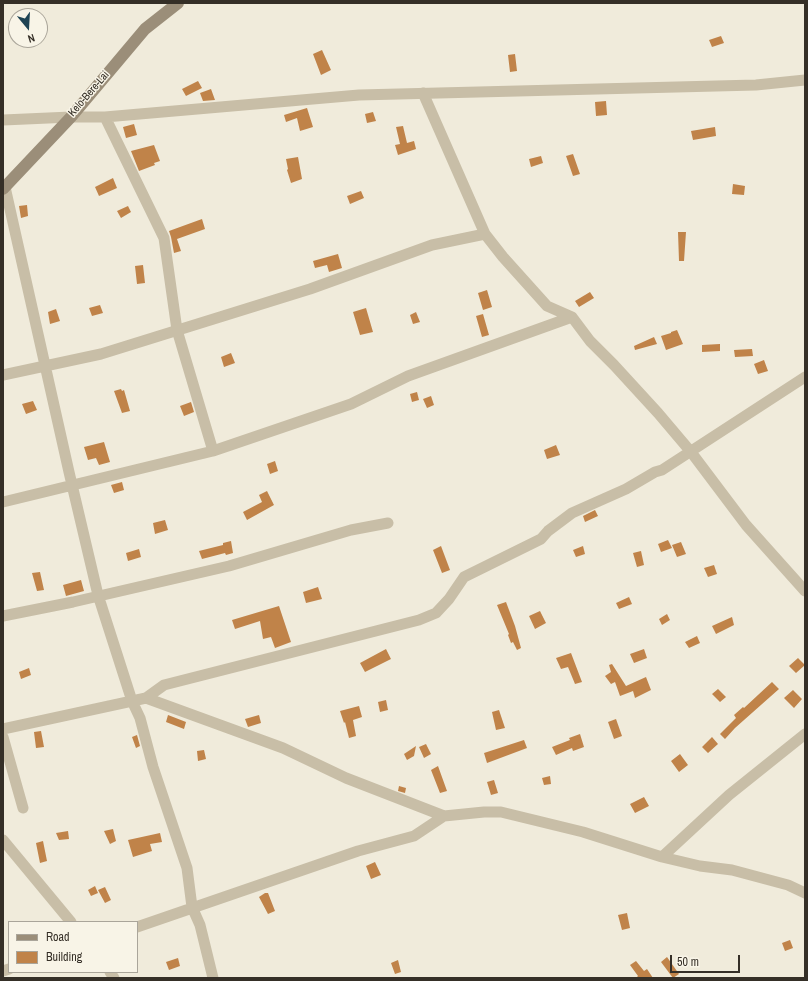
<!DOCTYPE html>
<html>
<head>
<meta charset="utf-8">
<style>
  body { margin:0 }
  #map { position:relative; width:808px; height:981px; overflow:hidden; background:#f0ebdb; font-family:"Archivo Narrow",sans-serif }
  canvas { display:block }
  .frame { position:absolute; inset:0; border:4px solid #352f27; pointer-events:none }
  .legend { position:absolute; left:8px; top:921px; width:130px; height:52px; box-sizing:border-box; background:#f8f4e7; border:1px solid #aaa59a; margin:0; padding:5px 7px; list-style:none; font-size:12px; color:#352f27 }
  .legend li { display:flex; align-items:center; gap:8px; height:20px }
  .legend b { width:20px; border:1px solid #aaa59a }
  .north { position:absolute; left:8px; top:8px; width:40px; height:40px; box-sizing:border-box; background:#f8f4e7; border:1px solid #aaa59a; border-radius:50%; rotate:162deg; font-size:11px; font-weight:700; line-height:16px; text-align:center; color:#352f27 }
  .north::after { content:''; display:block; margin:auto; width:14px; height:18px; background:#1f4454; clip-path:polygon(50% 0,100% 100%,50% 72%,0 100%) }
  .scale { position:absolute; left:670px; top:955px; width:70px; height:18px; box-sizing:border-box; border:2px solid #352f27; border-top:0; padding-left:5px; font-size:12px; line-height:14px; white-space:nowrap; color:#352f27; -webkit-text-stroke:3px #f8f4e7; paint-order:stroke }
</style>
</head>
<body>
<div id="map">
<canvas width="808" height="981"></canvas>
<div class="frame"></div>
<ul class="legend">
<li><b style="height:5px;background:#9b8e79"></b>Road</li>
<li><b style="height:11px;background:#c08349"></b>Building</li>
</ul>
<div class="north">N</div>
<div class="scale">50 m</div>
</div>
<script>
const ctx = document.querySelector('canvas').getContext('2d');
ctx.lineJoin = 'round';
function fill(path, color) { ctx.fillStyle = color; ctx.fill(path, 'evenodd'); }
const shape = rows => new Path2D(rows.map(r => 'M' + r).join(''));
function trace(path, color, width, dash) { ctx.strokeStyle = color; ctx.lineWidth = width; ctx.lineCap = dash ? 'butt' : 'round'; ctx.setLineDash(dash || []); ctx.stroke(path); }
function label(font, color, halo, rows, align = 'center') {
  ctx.font = font + ' "Archivo Narrow",sans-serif'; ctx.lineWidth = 3; ctx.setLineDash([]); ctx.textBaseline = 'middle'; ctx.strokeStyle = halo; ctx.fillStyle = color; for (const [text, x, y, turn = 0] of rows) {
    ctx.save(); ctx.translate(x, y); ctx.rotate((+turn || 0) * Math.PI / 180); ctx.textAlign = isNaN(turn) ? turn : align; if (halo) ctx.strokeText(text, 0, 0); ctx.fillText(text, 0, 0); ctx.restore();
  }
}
fill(shape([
  [721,36,724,43,712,47,709,40],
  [322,50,331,70,321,75,313,54],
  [515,54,517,71,510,72,508,55],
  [198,81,202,88,186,96,182,89],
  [211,89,215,100,203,101,200,93],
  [606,101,607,115,596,116,595,102],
  [307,108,313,127,300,131,297,118,286,122,284,115],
  [373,112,376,121,367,123,365,114],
  [134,124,137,135,126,138,123,127],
  [403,126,407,143,414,141,416,149,398,155,395,145,400,144,396,127],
  [715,127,716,136,693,140,691,131],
  [154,145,160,161,154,163,155,165,139,171,131,151],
  [573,154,580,174,573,176,566,156],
  [541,156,543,163,531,167,529,159],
  [298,157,302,179,291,183,287,170,288,169,286,159],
  [113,178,117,188,99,196,95,187],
  [733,184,745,186,744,195,732,194],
  [361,191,364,198,350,204,347,196],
  [27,205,28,216,21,218,19,206],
  [128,206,131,212,121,218,117,211],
  [202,219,205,229,177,239,181,251,174,253,171,237,169,231],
  [678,232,686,232,684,261,679,261],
  [338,254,342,268,329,272,327,265,315,268,313,261],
  [143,265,145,283,137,284,135,266],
  [487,290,492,307,483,310,478,293],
  [590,292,594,298,579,307,575,301],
  [100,305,103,313,92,316,89,308],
  [366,308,373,332,360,335,353,312],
  [56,309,60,321,50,324,48,312],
  [416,312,420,322,413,324,410,315],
  [483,314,489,335,482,337,476,316],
  [677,330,683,344,666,350,661,336,671,333,671,332],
  [654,337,657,344,635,350,634,346],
  [720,344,720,351,702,352,702,345],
  [752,349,753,356,735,357,734,350],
  [231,353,235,363,224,367,221,357],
  [764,360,768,371,758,374,754,364],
  [121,389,122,391,124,390,130,411,122,413,114,391],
  [417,392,419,400,412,402,410,394],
  [431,396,434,405,427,408,423,399],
  [33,401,37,410,26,414,22,404],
  [191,402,194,412,184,416,180,406],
  [104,442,110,462,99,465,96,458,88,460,84,447],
  [556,445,560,455,547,459,544,450],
  [275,461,278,471,270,474,267,464],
  [122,482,124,490,114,493,111,485],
  [267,491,274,505,247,520,243,512,262,502,259,495],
  [595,510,598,516,585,522,583,516],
  [165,520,168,530,155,534,153,523],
  [668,540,672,548,661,552,658,544],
  [231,541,233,553,226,555,225,553,202,559,199,551,223,545,223,543],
  [681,542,686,554,677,557,672,545],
  [441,546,450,570,442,573,433,550],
  [583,546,585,554,576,557,573,550],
  [139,549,141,557,128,561,126,553],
  [641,551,644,565,637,567,633,553],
  [714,565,717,574,708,577,704,568],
  [40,572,44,590,37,591,32,573],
  [81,580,84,591,66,596,63,585],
  [318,587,322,599,306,603,303,592],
  [629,597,632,604,619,609,616,603],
  [506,602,515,626,521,648,517,650,513,642,511,643,508,635,509,634,497,605],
  [279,606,291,642,275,648,271,637,263,639,260,621,235,629,232,620],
  [540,611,546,623,535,629,529,616],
  [667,614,670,620,662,625,659,619],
  [732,617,734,625,716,634,712,626],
  [697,636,700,643,689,648,685,642],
  [386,649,391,659,365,672,360,663],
  [644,649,647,658,634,663,630,654],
  [571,653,582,682,575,684,568,667,561,669,556,658],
  [798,658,805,665,796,673,789,666],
  [612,664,626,686,646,677,651,690,635,698,633,691,620,696,615,682,611,684,605,676,611,672,609,665],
  [29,668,31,675,21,679,19,672],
  [772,682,779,689,735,728,725,739,720,734,736,718,734,715,743,707,744,708],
  [718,689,726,697,720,702,712,694],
  [793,690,802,699,794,708,784,698],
  [386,700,388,710,380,712,378,702],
  [359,706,362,717,353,720,356,736,349,738,345,722,344,723,340,711],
  [499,710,505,728,496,730,492,712],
  [168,715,186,722,184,729,166,722],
  [259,715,261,723,248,727,245,719],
  [616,719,622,736,614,739,608,722],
  [41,731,44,747,36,748,34,732],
  [580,734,584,747,573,751,572,748,556,755,552,747,570,740,569,738],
  [137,735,140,746,136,748,132,737],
  [712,737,718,744,708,753,702,747],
  [524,740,527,748,487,763,484,753],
  [426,744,431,754,424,758,419,747],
  [416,746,414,756,407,760,404,754],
  [204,750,206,759,198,761,197,751],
  [680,754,688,765,679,772,671,761],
  [438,766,447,791,440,793,431,770],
  [550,776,551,784,544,785,542,778],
  [494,780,498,793,491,795,487,782],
  [399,786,406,788,405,793,398,791],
  [644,797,649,806,635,813,630,804],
  [113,829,116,841,110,844,104,831],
  [68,831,69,839,59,840,56,833],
  [160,833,162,842,150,844,152,851,133,857,128,840],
  [43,841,47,861,40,863,36,843],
  [375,862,381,875,371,879,366,866],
  [95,886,98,893,91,896,88,890],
  [105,887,111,900,105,903,98,890],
  [265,893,268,893,275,911,268,914,259,897],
  [627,913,630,928,622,930,618,915],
  [790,940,793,948,785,951,782,943],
  [667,957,679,974,673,978,661,962],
  [178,958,180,966,169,970,166,962],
  [398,960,401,972,395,974,391,963],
  [636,961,644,971,647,969,653,978,636,978,638,976,630,965]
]), '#c08349');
trace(shape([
  [423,93,485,234,503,257,547,306,572,317,590,341,614,365,658,413,691,452,746,525,805,591],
  [105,117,164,238,177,330,213,451],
  [3,120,71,117,105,117,359,95,756,85,805,80],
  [5,187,69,472,98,595,132,701,140,718,153,767,187,868,192,907,200,925,213,978],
  [3,375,101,354,310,289,432,245,485,234],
  [3,502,213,451,351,404,408,376,572,317],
  [3,616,73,602,229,566,351,530,388,523],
  [146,698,283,748,346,778,444,816,484,812,501,812,583,832,662,857,700,866,732,870,788,885,805,893],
  [3,729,146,698,164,685,419,620,436,613,449,599,464,577,541,539,548,531,572,513,626,489,655,472,662,470,805,377],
  [3,737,23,808],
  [3,840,71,922],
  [662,857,729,795,805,734],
  [137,927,358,851,414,836,444,816],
  [3,971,9,969],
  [110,972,114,978]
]), '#c8bea7', 11);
trace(shape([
  [3,189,71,117,145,29,178,3]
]), '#9b8e79', 12);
label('11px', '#352f27', '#f8f4e7', [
  ["Kelo-Bere-Lai",89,94,-49]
]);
</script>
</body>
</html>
